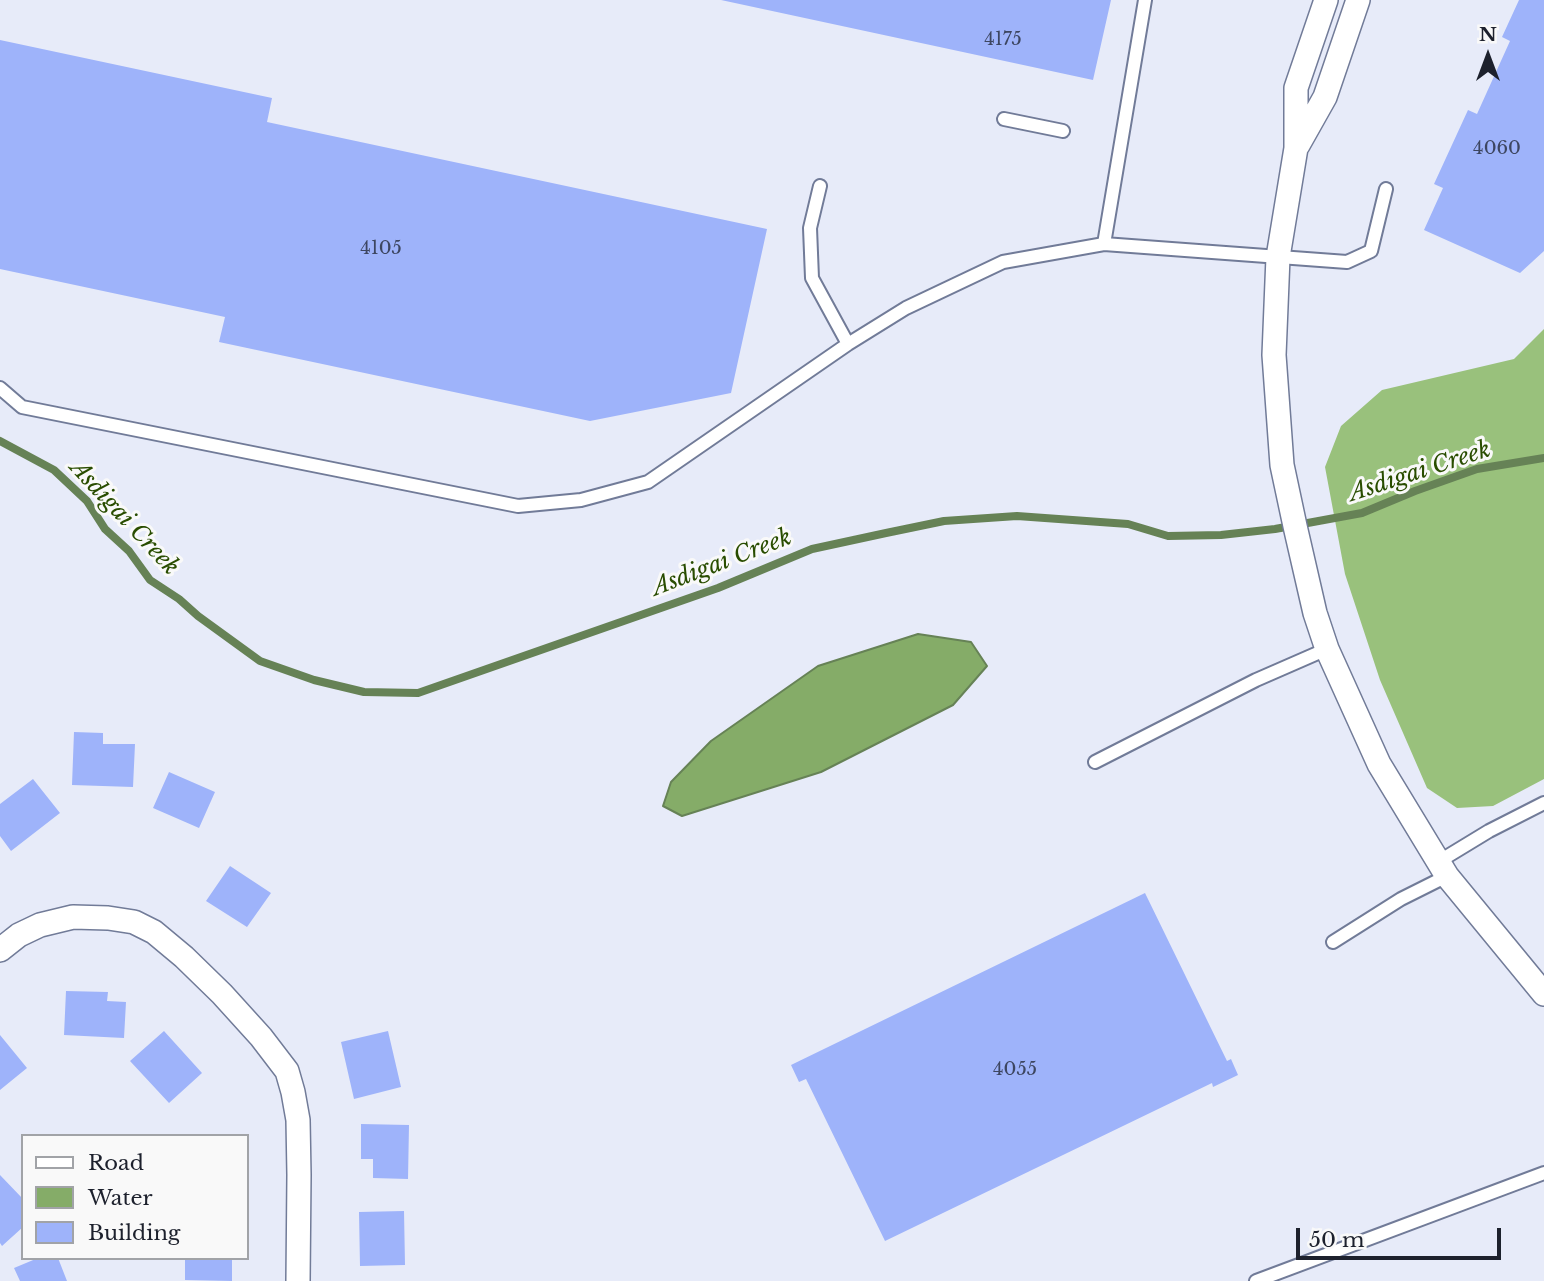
<!DOCTYPE html>
<html>
<head>
<meta charset="utf-8">
<style>
  body { margin:0 }
  #map { position:relative; width:1544px; height:1281px; overflow:hidden; background:#e7ebf9; font-family:"Libre Baskerville",serif }
  canvas { display:block }
  .legend { position:absolute; left:21px; top:1134px; width:228px; height:126px; box-sizing:border-box; background:#f9f9f9; border:2px solid #a1a3a7; margin:0; padding:9px 12px; list-style:none; font-size:21px; color:#1d212d }
  .legend li { display:flex; align-items:center; gap:14px; height:35px }
  .legend b { width:35px; border:2px solid #a1a3a7 }
  .north { position:absolute; left:1453px; top:21px; width:70px; height:70px; -webkit-text-stroke:5px #f9f9f9; paint-order:stroke; rotate:0deg; font-size:19px; font-weight:700; line-height:28px; text-align:center; color:#1d212d }
  .north::after { content:''; display:block; margin:auto; width:24px; height:32px; background:#1d212d; clip-path:polygon(50% 0,100% 100%,50% 72%,0 100%) }
  .scale { position:absolute; left:1296px; top:1228px; width:205px; height:32px; box-sizing:border-box; border:4px solid #1d212d; border-top:0; padding-left:9px; font-size:21px; line-height:24px; white-space:nowrap; color:#1d212d; -webkit-text-stroke:5px #f9f9f9; paint-order:stroke }
</style>
</head>
<body>
<div id="map">
<canvas width="1544" height="1281"></canvas>
<ul class="legend">
<li><b style="height:9px;background:#fff"></b>Road</li>
<li><b style="height:19px;background:#85ac68"></b>Water</li>
<li><b style="height:19px;background:#9eb3fa"></b>Building</li>
</ul>
<div class="north">N</div>
<div class="scale">50 m</div>
</div>
<script>
const ctx = document.querySelector('canvas').getContext('2d');
ctx.lineJoin = 'round';
function fill(path, color) { ctx.fillStyle = color; ctx.fill(path, 'evenodd'); }
const shape = rows => new Path2D(rows.map(r => 'M' + r).join(''));
function trace(path, color, width, dash) { ctx.strokeStyle = color; ctx.lineWidth = width; ctx.lineCap = dash ? 'butt' : 'round'; ctx.setLineDash(dash || []); ctx.stroke(path); }
function label(font, color, halo, rows, align = 'center') {
  ctx.font = font + ' "Libre Baskerville",serif'; ctx.lineWidth = 6; ctx.setLineDash([]); ctx.textBaseline = 'middle'; ctx.strokeStyle = halo; ctx.fillStyle = color; for (const [text, x, y, turn = 0] of rows) {
    ctx.save(); ctx.translate(x, y); ctx.rotate((+turn || 0) * Math.PI / 180); ctx.textAlign = isNaN(turn) ? turn : align; if (halo) ctx.strokeText(text, 0, 0); ctx.fillText(text, 0, 0); ctx.restore();
  }
}
fill(shape([
  [1544,329,1544,779,1493,806,1457,808,1427,788,1380,680,1345,574,1325,467,1341,426,1382,390,1514,359]
]), '#99c17c');
const water = shape([
  [918,634,971,642,987,666,953,705,821,772,682,816,663,806,671,782,711,741,818,666,918,634]
]);
fill(water, '#85ac68');
trace(water, '#668256', 2);
trace(shape([
  [0,441,54,470,87,501,105,529,129,551,150,580,179,599,198,616,260,661,314,680,364,692,418,693,718,588,812,549,886,533,944,521,1017,516,1128,524,1168,536,1221,535,1275,529,1362,513,1415,491,1477,469,1544,458]
]), '#668256', 8);
fill(shape([
  [721,0,1111,0,1093,80],
  [1519,0,1544,0,1544,251,1520,273,1424,230,1443,188,1434,184,1468,110,1477,114,1510,41,1502,37],
  [0,40,272,98,267,122,767,229,731,393,590,421,219,342,225,317,0,269],
  [74,732,103,733,103,744,135,744,133,787,72,785],
  [169,772,215,792,199,828,153,808],
  [33,779,60,813,11,851,0,836,0,804],
  [230,866,271,893,247,927,206,901],
  [1145,893,1227,1061,1231,1059,1238,1075,1213,1087,1212,1083,885,1241,806,1079,799,1082,791,1065],
  [66,991,108,992,107,1001,126,1002,124,1038,64,1035],
  [164,1031,202,1073,169,1103,130,1061],
  [388,1031,401,1087,354,1099,341,1042],
  [0,1035,27,1068,0,1090],
  [361,1124,409,1125,408,1179,373,1178,373,1159,361,1159],
  [0,1175,23,1199,23,1227,2,1246,0,1243],
  [404,1211,405,1265,360,1266,359,1212],
  [38,1258,58,1258,67,1281,20,1281,14,1268],
  [185,1258,232,1258,232,1281,185,1280]
]), '#9eb3fa');
const service = shape([
  [1145,0,1104,244,1347,262,1371,251,1386,189],
  [1004,119,1063,131],
  [820,186,810,228,812,278,848,344],
  [0,388,22,407,518,506,581,500,648,482,848,344,906,308,1003,262,1104,244],
  [1095,762,1256,680,1327,649],
  [1438,862,1489,831,1544,803],
  [1333,942,1401,899,1447,876],
  [1256,1281,1544,1173]
]);
const minor = shape([
  [1326,0,1296,88,1296,148,1278,257,1274,355,1282,465,1295,526,1315,613,1327,649,1379,764,1447,876,1544,994],
  [1298,145,1325,97,1358,0],
  [0,950,19,935,40,925,73,917,108,918,134,922,154,932,184,957,222,994,261,1037,287,1071,293,1092,298,1120,299,1175,298,1281]
]);
trace(service, '#717b98', 16);
trace(minor, '#717b98', 26);
trace(service, '#fff', 12);
trace(minor, '#fff', 23);
label('18px', '#3d4660', null, [
  ["4175",1003,40],
  ["4060",1497,149],
  ["4105",381,249],
  ["4055",1015,1070]
]);
label('italic 23px', '#294d00', '#f9f9f9', [
  ["Asdigai Creek",1420,472,-18],
  ["Asdigai Creek",124,518,47],
  ["Asdigai Creek",722,563,-21]
]);
</script>
</body>
</html>
